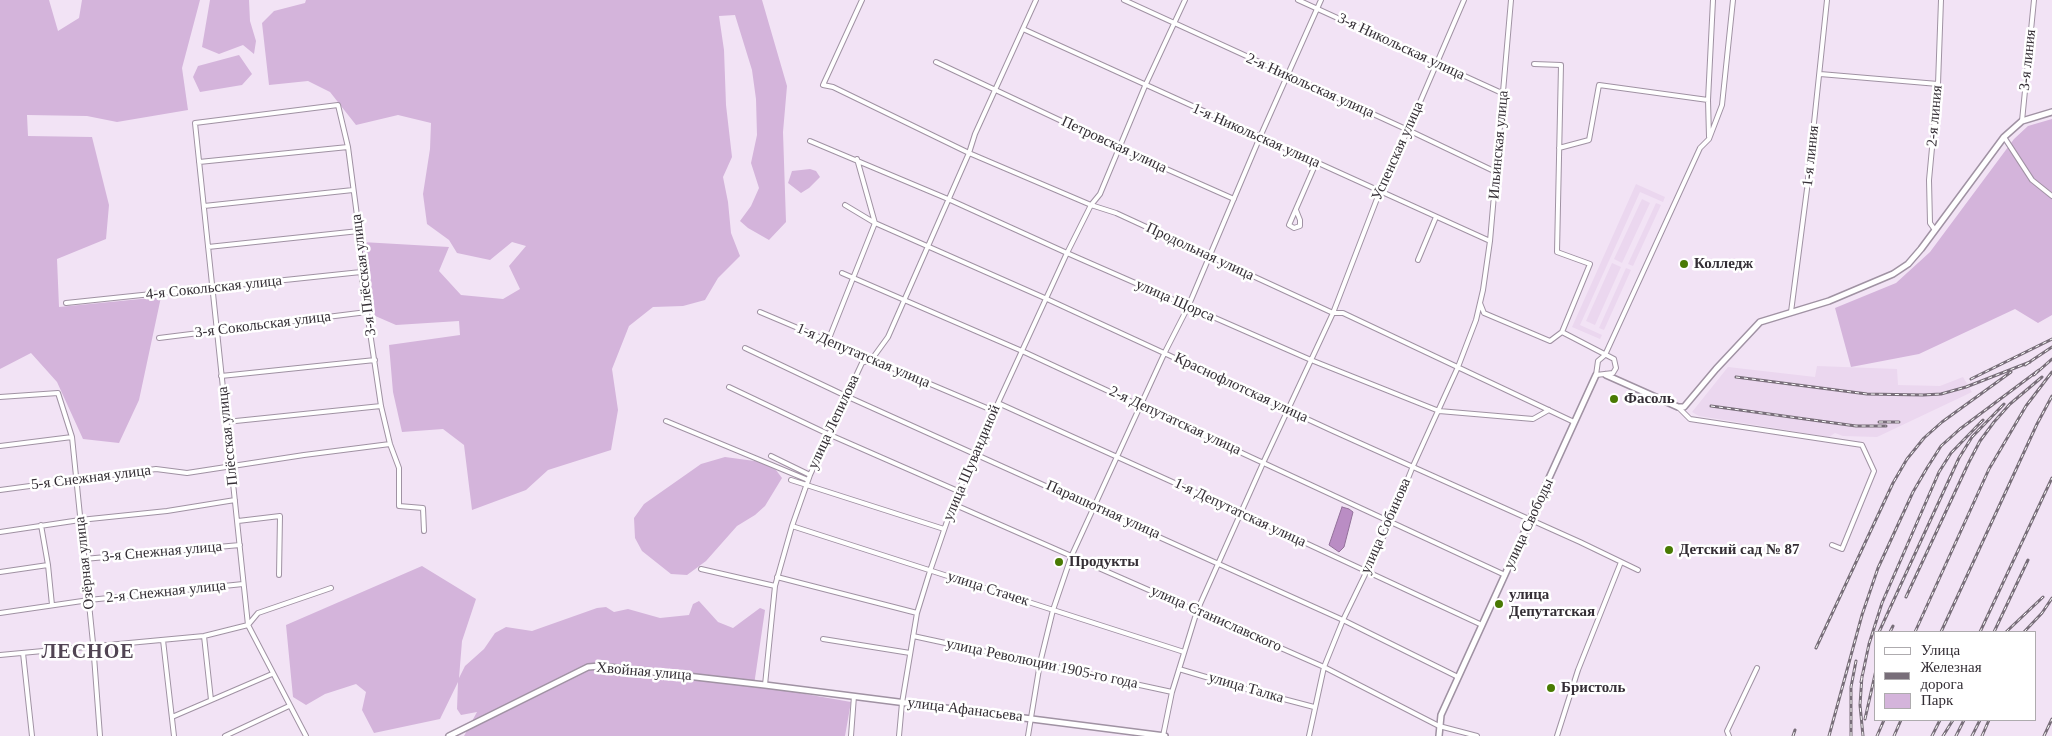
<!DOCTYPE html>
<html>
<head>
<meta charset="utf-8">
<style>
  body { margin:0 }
  #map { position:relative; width:2052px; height:736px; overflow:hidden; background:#f2e3f5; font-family:Georgia,serif }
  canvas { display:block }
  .legend { position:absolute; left:1874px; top:631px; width:162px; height:90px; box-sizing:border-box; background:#fff; border:1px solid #aeabae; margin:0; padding:6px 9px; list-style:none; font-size:15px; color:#342e35 }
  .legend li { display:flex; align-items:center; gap:10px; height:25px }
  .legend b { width:25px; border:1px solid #aeabae }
</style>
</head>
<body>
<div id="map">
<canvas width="2052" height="736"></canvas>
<ul class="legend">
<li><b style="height:6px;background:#fff"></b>Улица</li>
<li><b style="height:6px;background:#786e79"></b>Железная дорога</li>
<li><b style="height:14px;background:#d4b4db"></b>Парк</li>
</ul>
</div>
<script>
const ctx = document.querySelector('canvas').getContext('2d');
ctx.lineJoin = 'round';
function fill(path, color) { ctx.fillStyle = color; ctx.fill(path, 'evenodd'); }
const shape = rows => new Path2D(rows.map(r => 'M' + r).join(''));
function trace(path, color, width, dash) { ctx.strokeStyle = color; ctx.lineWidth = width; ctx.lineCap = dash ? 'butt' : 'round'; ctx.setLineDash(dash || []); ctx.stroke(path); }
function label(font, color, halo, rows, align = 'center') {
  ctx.font = font + ' Georgia,serif'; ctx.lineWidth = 5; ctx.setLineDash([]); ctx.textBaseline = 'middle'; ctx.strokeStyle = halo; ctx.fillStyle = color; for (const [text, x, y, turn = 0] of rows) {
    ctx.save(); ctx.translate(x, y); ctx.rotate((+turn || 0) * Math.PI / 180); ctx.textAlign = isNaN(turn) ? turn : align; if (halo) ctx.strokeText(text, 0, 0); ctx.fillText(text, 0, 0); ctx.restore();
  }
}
fill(shape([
  [1636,184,1665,197,1663,202,1640,192,1580,325,1602,335,1600,339,1572,327],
  [1642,199,1650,203,1622,263,1614,259],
  [1656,203,1661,205,1633,266,1628,264],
  [1612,263,1621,267,1595,325,1586,321],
  [1626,268,1631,270,1604,330,1599,328],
  [1817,366,1897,369,1898,385,1940,386,1963,377,1972,392,1877,437,1843,436,1835,433,1829,437,1699,416,1692,412,1728,367,1815,377]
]), '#ebd7ef');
fill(shape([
  [0,0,49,0,58,31,79,18,82,0,200,0,182,68,188,110,117,122,87,116,27,115,28,136,92,137,109,205,106,239,57,259,59,307,161,297,139,400,119,443,83,439,57,382,31,353,0,369],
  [210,0,249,0,250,21,256,41,254,54,243,45,219,54,202,47],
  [306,0,762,0,787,86,783,132,786,222,769,240,748,228,740,221,751,206,759,188,751,163,757,135,756,99,752,70,735,15,719,16,724,50,726,105,732,157,723,177,728,202,731,233,740,256,718,278,705,300,683,306,653,307,629,326,612,369,618,410,611,450,548,470,526,490,472,510,464,445,443,429,402,432,393,392,389,345,460,335,459,321,396,325,373,315,362,242,449,247,439,271,461,295,503,299,520,289,509,266,526,246,512,242,490,260,457,253,449,240,427,224,423,194,430,149,431,123,398,115,356,125,330,92,308,81,269,85,262,23,274,11,305,3],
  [239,55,252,74,242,85,200,92,193,77,198,66],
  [2052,119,2052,315,2038,323,2015,309,1919,354,1851,367,1835,308,1896,283,1930,252,2014,139,2028,126],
  [810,169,816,171,820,177,809,188,801,193,788,183,792,171],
  [725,457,762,462,776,470,782,478,765,506,755,515,737,526,706,561,687,575,671,574,642,551,635,538,634,518,644,504,701,464],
  [422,566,476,599,462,641,459,678,465,666,484,649,495,633,506,627,532,631,597,608,606,607,614,612,628,609,660,618,689,615,693,604,699,601,718,622,733,628,760,608,765,610,754,685,851,702,845,736,464,736,477,712,461,715,457,709,458,682,440,719,374,733,362,710,366,692,356,684,325,694,306,705,293,697,286,625]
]), '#d4b4db');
const water = shape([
  [1342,507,1349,509,1353,512,1344,547,1339,552,1329,545,1342,507]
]);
fill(water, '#ba8dc4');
trace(water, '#927099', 1);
const minor = shape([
  [862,0,823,85,833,87,969,153,1091,205,1116,213,1333,313,1343,313,1574,422],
  [1124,0,1408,130,1496,172],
  [1298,0,1504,94],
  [1023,29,1490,241],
  [936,62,1119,148,1234,199],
  [1534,64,1561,65,1557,252,1590,264,1562,332],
  [1820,74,1938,84],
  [1708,100,1713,0],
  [2022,121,2034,0],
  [2004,137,2032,180,2052,196],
  [810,141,948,199,1067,253,1311,360,1439,411,1533,419,1549,410],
  [1559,148,1589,140,1599,85,1708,100,1709,137],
  [199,162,348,147],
  [845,205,875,223,1047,299,1333,431,1580,542,1638,570],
  [204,206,353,190],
  [1296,210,1300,220,1300,226,1294,228,1289,225,1316,163],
  [1935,230,1930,223,1929,180,1938,84,1941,0],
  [208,247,359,231],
  [1418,260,1436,217],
  [842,273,1022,351,1505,575],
  [66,303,361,272],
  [1480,303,1484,313,1550,341,1562,332,1614,359,1616,368,1613,373,1596,375,1598,361,1605,355],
  [760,312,994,411],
  [1791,312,1807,189,1827,0],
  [159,338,367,312],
  [828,341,875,223,857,159],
  [745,348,846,396,1343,620,1458,677],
  [1605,355,1700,148,1709,139,1722,105,1733,0],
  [221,376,375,360],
  [729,387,828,434,958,491],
  [0,397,58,393,72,437,93,643,100,736],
  [998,403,1241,513,1482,625],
  [1678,407,1690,419,1862,445,1874,471,1842,549,1832,545],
  [666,421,808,480],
  [226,422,381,406],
  [0,446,72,437],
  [771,456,810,475],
  [791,480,944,529],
  [0,490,156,469,187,473,304,455,390,444],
  [953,504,1324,667,1439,726,1477,736],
  [238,521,280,516,279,575],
  [41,525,48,565,52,605],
  [792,526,1184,652],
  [0,532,80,520,167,511,235,500],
  [84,559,240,545],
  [701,569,775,586],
  [0,572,48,565],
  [777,577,917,613],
  [0,613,89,600,243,584],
  [204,636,211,700],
  [913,636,1172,692],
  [823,639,910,653],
  [163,640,174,736],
  [23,653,32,736],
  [0,655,204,636,248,625,258,613,331,588],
  [1179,669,1253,691,1314,707],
  [765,685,775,586,792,526,810,475,862,363,872,359,888,337,969,153,975,134,1036,0],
  [172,717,272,674],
  [225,736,289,706],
  [306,736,248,625,195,123,338,105,348,147,359,231,361,272,381,406,390,444,399,468,399,506,423,508,424,531],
  [851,736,854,696],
  [899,736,902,703,917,613,930,571,953,504,975,453,1067,253,1091,205,1100,194,1145,86,1185,0],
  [1028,736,1040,663,1053,610,1071,557,1165,352,1188,307,1260,137,1321,0],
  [1163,736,1172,692,1197,611,1264,461,1333,313,1380,191,1408,130,1464,0],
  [1309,736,1324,667,1343,620,1391,521,1413,466,1458,367,1476,320,1483,290,1490,241,1511,0],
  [1557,736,1578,670,1621,562],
  [1729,736,1727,731,1757,668]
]);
const tertiary = shape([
  [1606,375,1678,407,1684,407,1716,369,1760,322,1829,301,1893,274,1908,264,1921,249,2004,137,2022,121,2052,112],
  [449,736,588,667,600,666,765,685,1165,736],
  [1439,736,1441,715,1596,375]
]);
trace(minor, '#a092a3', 6);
trace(tertiary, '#a092a3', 8);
trace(minor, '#fff', 4);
trace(tertiary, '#fff', 5);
const rail = shape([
  [2025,365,2052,347],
  [2034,375,2052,359],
  [1736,377,1867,394,1923,395,1941,394,1966,387,2030,362],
  [1971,379,2052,339],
  [1711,406,1856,426,1886,426],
  [1879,422,1899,422],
  [1906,597,1969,462,1980,441,1994,422,2010,404,2042,377],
  [1879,632,1959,458,1972,437,2004,404],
  [1890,632,1893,626],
  [1915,632,1989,469,2026,406,2052,372],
  [1941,632,2037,424,2052,396],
  [1980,632,2052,478],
  [1994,632,2028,560],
  [2006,632,2043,597],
  [2024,632,2042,613,2052,598],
  [1816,648,1893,483,1907,459,1924,438,1942,422,2011,372],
  [1862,676,1860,705,1863,736],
  [1861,682,1869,644,1882,603,1939,472,1951,453,1983,420],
  [1865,719,1876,670],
  [1793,736,1795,730],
  [1829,736,1862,615,1878,568,1913,492,1927,468,1941,446,1960,429,2039,370],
  [1851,736,1851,687,1856,661],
  [1877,736,1884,720],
  [1894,736,1901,720],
  [1932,736,1940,720],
  [1943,736,1953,720],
  [1956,736,1964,720],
  [1972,736,1980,720],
  [1982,736,1989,720],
  [2044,736,2052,719]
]);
trace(rail, '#786e79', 3);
trace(rail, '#fff', 1, [4]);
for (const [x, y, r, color] of [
  [1684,264,5,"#497a03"],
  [1614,399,5,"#497a03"],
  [1669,550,5,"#497a03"],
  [1059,562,5,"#497a03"],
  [1499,604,5,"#497a03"],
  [1551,688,5,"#497a03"]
]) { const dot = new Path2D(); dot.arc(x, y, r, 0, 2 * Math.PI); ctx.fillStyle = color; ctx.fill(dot); trace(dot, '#fff', 2); }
label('15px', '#342e35', '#fff', [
  ["3-я Никольская улица",1401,47,25],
  ["3-я линия",2028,60,-84],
  ["2-я Никольская улица",1310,86,24],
  ["2-я линия",1935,116,-85],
  ["1-я Никольская улица",1256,136,24],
  ["Петровская улица",1114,145,25],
  ["Ильинская улица",1499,145,-85],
  ["Успенская улица",1398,151,-66],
  ["1-я линия",1811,156,-84],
  ["Продольная улица",1200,252,25],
  ["3-я Плёсская улица",364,275,-97],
  ["4-я Сокольская улица",214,288,-6],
  ["улица Щорса",1175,301,24],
  ["3-я Сокольская улица",263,325,-7],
  ["1-я Депутатская улица",863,356,23],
  ["Краснофлотская улица",1241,388,25],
  ["2-я Депутатская улица",1175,421,25],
  ["улица Лепилова",834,422,-65],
  ["Плёсская улица",228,436,-96],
  ["улица Шувандиной",972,463,-67],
  ["5-я Снежная улица",91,478,-7],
  ["Парашютная улица",1103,510,24],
  ["1-я Депутатская улица",1240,513,25],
  ["улица Свободы",1529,524,-65],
  ["улица Собинова",1386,526,-66],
  ["3-я Снежная улица",162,552,-5],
  ["Озёрная улица",85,563,-96],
  ["улица Стачек",988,589,18],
  ["2-я Снежная улица",166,592,-6],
  ["улица Станиславского",1216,619,24],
  ["улица Революции 1905-го года",1042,664,12],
  ["Хвойная улица",644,672,5],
  ["улица Талка",1246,688,16],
  ["улица Афанасьева",965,710,7]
]);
label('bold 15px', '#342e35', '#fff', [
  ["Колледж",1694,264],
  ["Фасоль",1624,399],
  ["Детский сад № 87",1679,550],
  ["Продукты",1069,562],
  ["улица",1509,595],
  ["Депутатская",1509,612],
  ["Бристоль",1561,688]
], 'left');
ctx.letterSpacing = '1px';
label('bold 20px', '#514453', '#fff', [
  ["ЛЕСНОЕ",88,653]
]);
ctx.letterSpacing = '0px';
</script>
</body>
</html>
